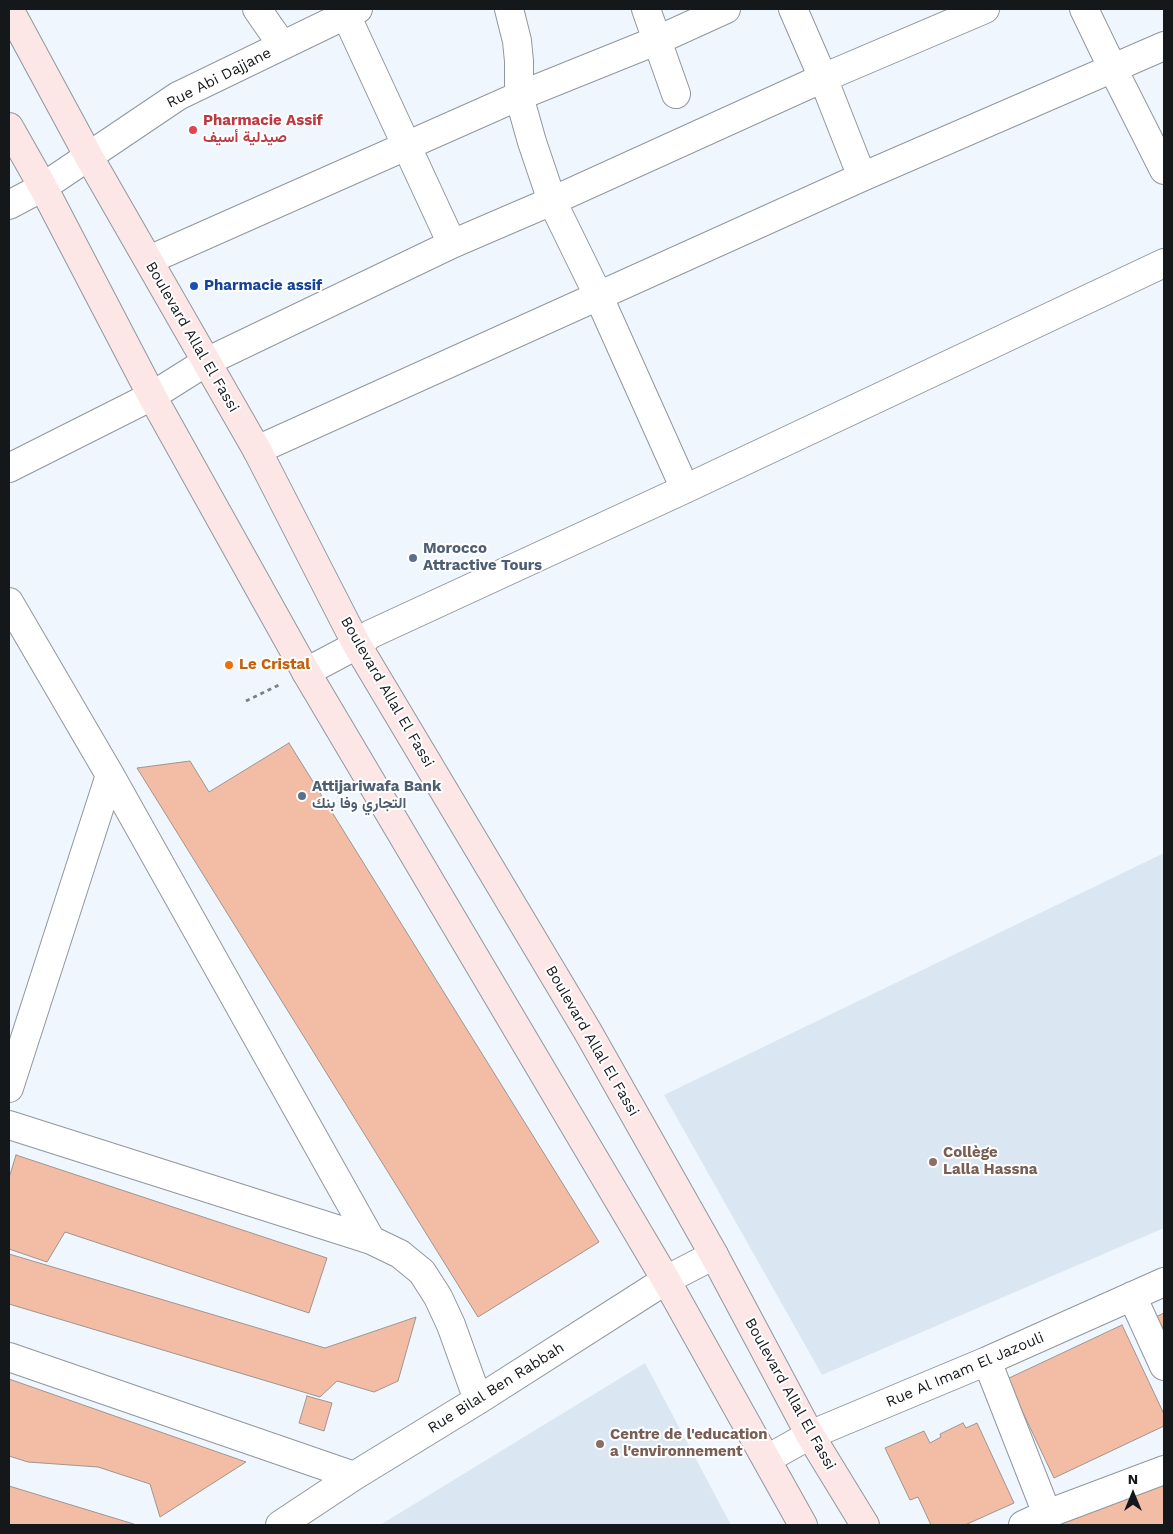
<!DOCTYPE html>
<html>
<head>
<meta charset="utf-8">
<style>
  body { margin:0 }
  #map { position:relative; width:1173px; height:1534px; overflow:hidden; background:#eff6fd; font-family:"Work Sans",sans-serif }
  canvas { display:block }
  .frame { position:absolute; inset:0; border:10px solid #15181a; pointer-events:none }
  .north { position:absolute; left:1108px; top:1469px; width:50px; height:50px; -webkit-text-stroke:4px #fff; paint-order:stroke; rotate:0deg; font-size:14px; font-weight:700; line-height:20px; text-align:center; color:#15181a }
  .north::after { content:''; display:block; margin:auto; width:18px; height:22px; background:#15181a; clip-path:polygon(50% 0,100% 100%,50% 72%,0 100%) }
</style>
</head>
<body>
<div id="map">
<canvas width="1173" height="1534"></canvas>
<div class="frame"></div>
<div class="north">N</div>
</div>
<script>
const ctx = document.querySelector('canvas').getContext('2d');
ctx.lineJoin = 'round';
function fill(path, color) { ctx.fillStyle = color; ctx.fill(path, 'evenodd'); }
const shape = rows => new Path2D(rows.map(r => 'M' + r).join(''));
function trace(path, color, width, dash) { ctx.strokeStyle = color; ctx.lineWidth = width; ctx.lineCap = dash ? 'butt' : 'round'; ctx.setLineDash(dash || []); ctx.stroke(path); }
function label(font, color, halo, rows, align = 'center') {
  ctx.font = font + ' "Work Sans",Vazirmatn,sans-serif'; ctx.lineWidth = 4; ctx.setLineDash([]); ctx.textBaseline = 'middle'; ctx.strokeStyle = halo; ctx.fillStyle = color; for (const [text, x, y, turn = 0] of rows) {
    ctx.save(); ctx.translate(x, y); ctx.rotate((+turn || 0) * Math.PI / 180); ctx.textAlign = isNaN(turn) ? turn : align; if (halo) ctx.strokeText(text, 0, 0); ctx.fillText(text, 0, 0); ctx.restore();
  }
}
fill(shape([
  [1164,853,1164,1228,822,1375,664,1095],
  [645,1363,731,1525,380,1525]
]), '#dae7f3');
const building = shape([
  [289,743,599,1242,478,1317,137,768,190,761,209,792,289,743],
  [16,1155,327,1258,309,1313,65,1232,47,1262,9,1249,9,1178,16,1155],
  [9,1254,325,1348,416,1317,398,1381,374,1392,337,1381,320,1397,9,1304,9,1254],
  [1164,1313,1164,1354,1149,1320,1164,1313],
  [1122,1325,1164,1414,1164,1426,1054,1478,1007,1379,1122,1325],
  [9,1379,246,1462,160,1517,150,1484,98,1467,28,1462,9,1456,9,1379],
  [307,1396,332,1403,324,1431,299,1423,307,1396],
  [963,1423,966,1428,977,1423,1014,1503,965,1525,931,1525,918,1497,910,1500,885,1448,924,1431,930,1443,941,1437,940,1434,963,1423],
  [1159,1476,1164,1489,1164,1525,1042,1525,1159,1476],
  [9,1486,137,1525,9,1525,9,1486]
]);
fill(building, '#f3bca4');
trace(building, '#9e9591', 1);
const street = shape([
  [257,9,282,45],
  [509,9,517,41,519,61,519,96,532,142,552,201,598,295,685,489],
  [646,9,676,94],
  [793,9,823,78,862,177],
  [1084,9,1113,69,1164,170],
  [346,15,452,244],
  [9,205,43,187,178,96,358,9],
  [149,260,519,96,658,40,726,9],
  [257,450,862,177,1164,46],
  [9,468,152,396,206,362,452,244,552,201,823,78,985,9],
  [9,602,110,775,371,1240],
  [306,672,357,645,371,634,685,489,1164,263],
  [9,1088,110,775],
  [9,1125,371,1240,400,1254,422,1272,438,1297,451,1325,478,1400],
  [1132,1296,1164,1366],
  [9,1357,354,1476],
  [987,1361,1047,1514],
  [767,1459,810,1435,987,1361,1164,1282],
  [280,1525,354,1476,478,1400,666,1280,714,1255],
  [1023,1525,1047,1514,1164,1470]
]);
const secondary = shape([
  [9,9,89,157,257,450,357,645,588,1032,714,1255,810,1435,865,1525],
  [9,127,43,187,152,396,306,672,666,1280,803,1525]
]);
trace(street, '#90979d', 30);
trace(secondary, '#90979d', 30);
trace(shape([
  [246,701,281,684]
]), '#7d8287', 3, [4, 4]);
trace(street, '#fff', 28);
trace(secondary, '#fce7e6', 28);
for (const [x, y, r, color] of [
  [193,130,5,"#e0444e"],
  [194,286,5,"#1a4fb4"],
  [413,558,5,"#5c6f8a"],
  [229,665,5,"#e8710a"],
  [302,796,5,"#5c6f8a"],
  [933,1162,5,"#8d6e63"],
  [600,1444,5,"#8d6e63"]
]) { const dot = new Path2D(); dot.arc(x, y, r, 0, 2 * Math.PI); ctx.fillStyle = color; ctx.fill(dot); trace(dot, '#fff', 2); }
label('15px', '#15181a', '#fff', [
  ["Rue Abi Dajjane",219,78,-27],
  ["Boulevard Allal El Fassi",192,337,60],
  ["Boulevard Allal El Fassi",387,692,60],
  ["Boulevard Allal El Fassi",592,1041,60],
  ["Rue Al Imam El Jazouli",965,1370,-23],
  ["Rue Bilal Ben Rabbah",496,1388,-32],
  ["Boulevard Allal El Fassi",790,1394,61]
]);
label('bold 15px', '#be3a42', '#fff', [
  ["Pharmacie Assif",203,121],
  ["صيدلية أسيف",203,138]
], 'left');
label('bold 15px', '#164399', '#fff', [
  ["Pharmacie assif",204,286]
], 'left');
label('bold 15px', '#4e5e75', '#fff', [
  ["Morocco",423,549],
  ["Attractive Tours",423,566],
  ["Attijariwafa Bank",312,787],
  ["التجاري وفا بنك",312,804]
], 'left');
label('bold 15px', '#c56008', '#fff', [
  ["Le Cristal",239,665]
], 'left');
label('bold 15px', '#785e54', '#fff', [
  ["Collège",943,1153],
  ["Lalla Hassna",943,1170],
  ["Centre de l'education",610,1435],
  ["a l'environnement",610,1452]
], 'left');
</script>
</body>
</html>
